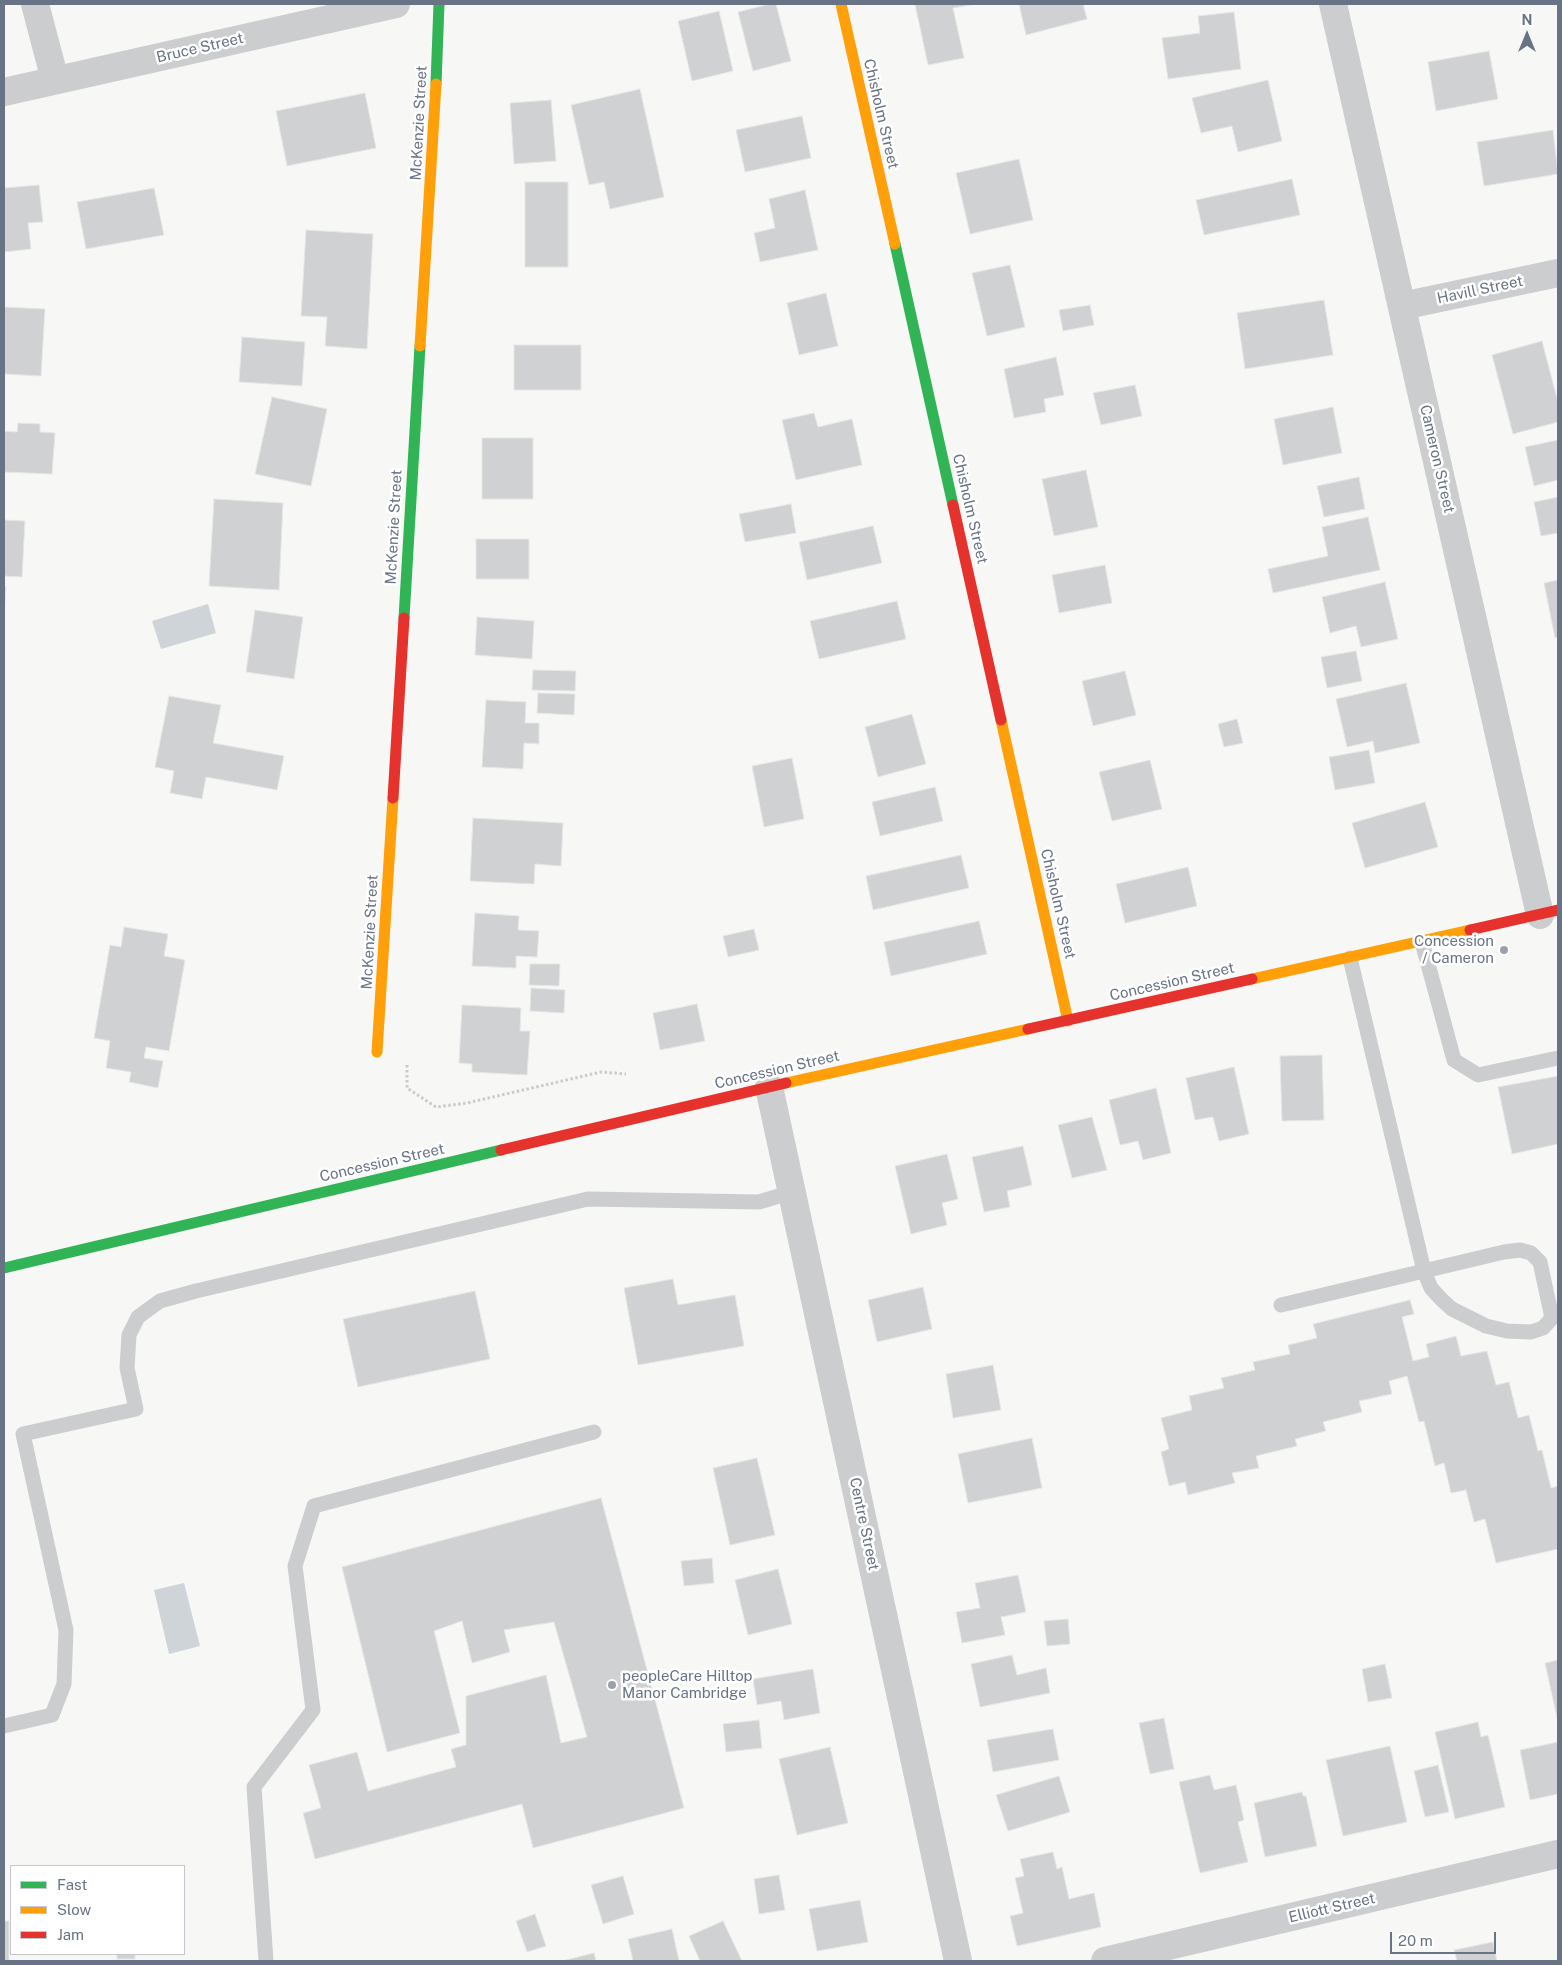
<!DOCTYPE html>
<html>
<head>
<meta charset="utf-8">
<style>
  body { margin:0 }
  #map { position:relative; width:1562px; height:1965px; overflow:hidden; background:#f7f7f6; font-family:"Public Sans",sans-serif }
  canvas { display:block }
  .frame { position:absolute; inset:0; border:5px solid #687385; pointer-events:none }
  .legend { position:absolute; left:10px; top:1865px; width:175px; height:90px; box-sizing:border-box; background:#fff; border:1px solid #c3c7ce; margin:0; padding:6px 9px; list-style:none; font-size:15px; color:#687385 }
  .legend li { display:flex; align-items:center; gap:10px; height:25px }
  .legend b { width:25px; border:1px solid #c3c7ce }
  .north { position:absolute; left:1502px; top:10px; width:50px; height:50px; -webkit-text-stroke:4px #fff; paint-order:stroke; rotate:0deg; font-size:14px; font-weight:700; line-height:20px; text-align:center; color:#687385 }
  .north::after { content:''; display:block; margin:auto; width:18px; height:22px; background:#687385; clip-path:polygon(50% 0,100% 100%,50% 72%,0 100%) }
  .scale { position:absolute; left:1390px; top:1932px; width:106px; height:22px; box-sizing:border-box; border:2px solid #687385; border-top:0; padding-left:6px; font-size:15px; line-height:18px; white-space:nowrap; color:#687385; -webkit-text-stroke:4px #fff; paint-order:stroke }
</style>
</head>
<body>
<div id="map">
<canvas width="1562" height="1965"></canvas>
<div class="frame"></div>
<ul class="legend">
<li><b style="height:6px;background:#30b455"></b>Fast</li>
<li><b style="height:6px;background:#ff9f0a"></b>Slow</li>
<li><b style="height:6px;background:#e5322d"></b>Jam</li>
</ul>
<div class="north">N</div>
<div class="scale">20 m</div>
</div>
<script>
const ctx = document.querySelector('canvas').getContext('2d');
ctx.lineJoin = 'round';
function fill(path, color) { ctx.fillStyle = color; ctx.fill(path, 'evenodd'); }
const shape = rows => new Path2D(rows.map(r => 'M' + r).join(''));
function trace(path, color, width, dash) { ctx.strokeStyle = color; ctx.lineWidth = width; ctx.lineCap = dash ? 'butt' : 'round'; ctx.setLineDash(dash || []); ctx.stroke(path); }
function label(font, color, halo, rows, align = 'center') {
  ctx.font = font + ' "Public Sans",sans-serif'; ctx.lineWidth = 5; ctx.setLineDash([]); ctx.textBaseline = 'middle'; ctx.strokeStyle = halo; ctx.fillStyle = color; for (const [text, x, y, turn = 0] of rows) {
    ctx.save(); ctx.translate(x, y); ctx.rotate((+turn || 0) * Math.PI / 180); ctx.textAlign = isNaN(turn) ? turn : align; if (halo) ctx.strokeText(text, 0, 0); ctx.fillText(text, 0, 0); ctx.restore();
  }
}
fill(shape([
  [208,604,216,633,161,649,152,621],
  [184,1583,200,1646,169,1654,154,1590]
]), '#ced4d8');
const building = shape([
  [770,4,776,4,791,61,753,71,738,12,770,4],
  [915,4,976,4,953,8,964,58,928,65,915,4],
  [1019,4,1083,4,1087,19,1026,35,1019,4],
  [719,11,733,71,692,81,678,21,719,11],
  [1234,12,1241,69,1168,79,1162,38,1200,33,1198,16,1234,12],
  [1489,51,1498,99,1436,111,1428,62,1489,51],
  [1268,80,1282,141,1238,152,1232,126,1201,133,1192,98,1268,80],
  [640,89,664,197,610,209,604,182,589,185,571,105,640,89],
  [365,93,376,148,287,166,276,111,365,93],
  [551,100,556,161,514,164,510,103,551,100],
  [802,116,811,158,745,172,736,130,802,116],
  [1553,130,1558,174,1484,186,1477,142,1553,130],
  [1019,159,1033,220,970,234,956,173,1019,159],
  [1292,179,1300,215,1204,235,1196,200,1292,179],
  [525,182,568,182,568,267,525,267,525,182],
  [39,185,43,222,28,223,31,249,4,252,4,188,39,185],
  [154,188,164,235,86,249,77,202,154,188],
  [805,190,818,250,760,262,754,233,775,228,769,199,805,190],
  [306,230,373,234,367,349,325,346,327,317,301,316,306,230],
  [1010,265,1025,327,987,336,972,273,1010,265],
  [826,293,838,346,799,355,787,303,826,293],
  [1324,300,1333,355,1245,369,1237,313,1324,300],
  [1090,305,1094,325,1063,331,1059,310,1090,305],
  [4,307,45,309,41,376,4,374,4,307],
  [242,337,305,342,302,386,239,382,242,337],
  [1542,341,1558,402,1558,422,1513,434,1492,355,1542,341],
  [514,345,581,345,581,390,514,390,514,345],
  [1056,357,1064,395,1044,399,1046,412,1014,418,1004,369,1056,357],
  [1135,385,1142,416,1101,425,1093,393,1135,385],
  [272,397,327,409,311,486,255,474,272,397],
  [1333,407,1342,453,1283,465,1274,419,1333,407],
  [814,413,818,427,852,419,862,465,796,480,782,420,814,413],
  [18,423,40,424,40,432,55,433,52,474,4,472,4,431,17,432,18,423],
  [482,438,533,438,533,499,482,499,482,438],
  [1558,440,1558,480,1534,486,1525,447,1558,440],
  [1086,470,1098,527,1054,536,1042,479,1086,470],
  [1359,477,1365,509,1324,517,1317,486,1359,477],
  [1558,497,1558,533,1541,536,1534,502,1558,497],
  [214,499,283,503,279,590,209,586,214,499],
  [791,504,796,533,745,542,739,514,791,504],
  [1368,517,1380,570,1273,593,1268,569,1328,556,1322,527,1368,517],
  [4,520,25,521,22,577,4,576,4,520],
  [873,526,882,563,807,580,799,542,873,526],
  [476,539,529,539,529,579,476,579,476,539],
  [1105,565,1112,603,1059,613,1052,575,1105,565],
  [1558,580,1558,637,1555,638,1544,583,1558,580],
  [1385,582,1398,639,1361,647,1356,626,1330,633,1322,597,1385,582],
  [4,587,6,587,4,614,4,587],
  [897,601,906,639,819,659,810,621,897,601],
  [255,610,303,617,294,679,246,672,255,610],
  [477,617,534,621,532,659,475,655,477,617],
  [1356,651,1362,681,1327,688,1321,657,1356,651],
  [533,670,576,671,575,691,532,690,533,670],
  [1125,671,1136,715,1093,726,1082,681,1125,671],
  [1406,683,1420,743,1375,753,1373,741,1347,747,1336,699,1406,683],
  [538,693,575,694,574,715,537,713,538,693],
  [169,696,221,705,213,743,284,756,277,790,206,777,202,799,170,793,174,771,155,767,169,696],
  [486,700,526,702,525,723,539,723,539,744,524,743,523,769,482,767,486,700],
  [912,714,926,764,878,777,865,727,912,714],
  [1237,719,1243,743,1224,747,1218,724,1237,719],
  [1369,750,1375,783,1335,790,1329,757,1369,750],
  [792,758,804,819,764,827,752,766,792,758],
  [1150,760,1162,809,1112,821,1099,772,1150,760],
  [935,787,943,821,880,836,872,802,935,787],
  [1425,802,1438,847,1365,868,1352,823,1425,802],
  [473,818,563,823,561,866,535,864,534,884,470,881,473,818],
  [961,855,969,888,873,910,866,876,961,855],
  [1188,867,1197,906,1125,923,1116,884,1188,867],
  [475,913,519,916,518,930,539,931,537,957,516,956,516,968,472,966,475,913],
  [979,921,987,954,891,976,884,942,979,921],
  [124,927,168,934,164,956,185,960,169,1051,146,1047,144,1058,163,1061,158,1088,129,1082,131,1072,106,1068,110,1041,94,1038,110,945,121,947,124,927],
  [754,929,759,950,728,957,723,936,754,929],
  [530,964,560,964,559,986,529,985,530,964],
  [531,988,565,990,564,1013,530,1011,531,988],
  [697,1004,705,1041,660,1050,653,1013,697,1004],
  [462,1005,521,1008,520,1031,530,1031,527,1075,472,1072,472,1064,459,1063,462,1005],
  [1322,1055,1324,1120,1282,1121,1280,1056,1322,1055],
  [1234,1067,1249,1134,1219,1141,1213,1117,1195,1120,1186,1078,1234,1067],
  [1558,1076,1558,1144,1512,1154,1498,1087,1558,1076],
  [1156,1088,1171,1153,1143,1160,1138,1141,1120,1145,1109,1100,1156,1088],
  [1092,1117,1107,1170,1072,1178,1058,1125,1092,1117],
  [1023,1146,1032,1185,1007,1191,1010,1207,984,1212,972,1157,1023,1146],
  [947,1154,958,1199,942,1203,947,1225,911,1234,895,1166,947,1154],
  [673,1279,678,1305,735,1295,744,1346,638,1365,624,1288,673,1279],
  [923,1287,932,1329,877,1342,868,1300,923,1287],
  [475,1291,490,1359,358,1387,343,1319,475,1291],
  [1410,1300,1414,1314,1402,1317,1413,1361,1429,1357,1426,1344,1456,1336,1461,1356,1487,1351,1496,1385,1509,1382,1518,1418,1529,1415,1538,1451,1542,1450,1551,1488,1558,1486,1558,1549,1496,1563,1485,1519,1474,1522,1466,1490,1451,1493,1444,1463,1435,1466,1424,1421,1419,1422,1407,1376,1389,1381,1392,1394,1359,1401,1362,1412,1323,1422,1326,1431,1295,1439,1297,1446,1256,1456,1259,1468,1232,1473,1235,1483,1188,1495,1185,1482,1169,1486,1161,1452,1169,1449,1161,1418,1192,1410,1189,1396,1224,1388,1221,1378,1255,1370,1253,1362,1290,1354,1288,1345,1317,1338,1313,1324,1410,1300],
  [993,1365,1001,1410,953,1418,946,1374,993,1365],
  [1032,1438,1042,1488,968,1503,958,1454,1032,1438],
  [757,1458,775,1535,730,1545,713,1468,757,1458],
  [601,1498,684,1808,533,1848,522,1804,315,1859,303,1813,321,1808,309,1765,357,1752,368,1791,456,1767,451,1749,466,1745,466,1696,546,1675,561,1743,587,1737,554,1622,504,1630,510,1652,472,1663,462,1621,434,1631,460,1733,387,1752,342,1567,601,1498],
  [712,1558,714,1583,684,1586,681,1561,712,1558],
  [778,1569,792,1624,748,1635,735,1580,778,1569],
  [1018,1575,1026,1612,1001,1617,1005,1635,962,1643,956,1612,980,1608,975,1583,1018,1575],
  [1068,1619,1070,1644,1047,1646,1044,1621,1068,1619],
  [1012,1655,1017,1675,1046,1668,1050,1693,980,1707,971,1664,1012,1655],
  [1558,1660,1558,1717,1557,1718,1545,1663,1558,1660],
  [1385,1664,1392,1698,1368,1702,1362,1669,1385,1664],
  [813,1669,820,1713,784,1720,781,1701,757,1705,753,1679,813,1669],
  [1164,1718,1174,1769,1150,1774,1139,1723,1164,1718],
  [759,1720,762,1748,726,1752,723,1724,759,1720],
  [1478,1722,1481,1737,1488,1735,1505,1807,1455,1819,1435,1732,1478,1722],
  [1053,1729,1059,1760,993,1772,987,1740,1053,1729],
  [1558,1742,1558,1794,1530,1800,1520,1750,1558,1742],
  [1390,1746,1407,1822,1343,1836,1326,1760,1390,1746],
  [830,1747,848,1823,797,1835,779,1759,830,1747],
  [1438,1765,1449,1812,1425,1817,1414,1771,1438,1765],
  [1210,1775,1214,1790,1236,1785,1244,1820,1238,1822,1248,1862,1200,1873,1179,1782,1210,1775],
  [1059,1776,1070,1812,1008,1831,996,1795,1059,1776],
  [1302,1792,1303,1796,1306,1796,1317,1846,1265,1857,1254,1803,1302,1792],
  [1053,1852,1057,1869,1062,1867,1069,1899,1094,1893,1101,1927,1017,1946,1010,1916,1023,1913,1015,1878,1024,1876,1020,1859,1053,1852],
  [779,1875,785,1910,759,1914,754,1879,779,1875],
  [623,1876,634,1914,603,1924,591,1885,623,1876],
  [860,1900,868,1942,817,1951,809,1909,860,1900],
  [535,1914,546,1946,527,1952,516,1921,535,1914],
  [4,1921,9,1921,9,1961,4,1961,4,1921],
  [723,1921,742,1961,700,1961,689,1936,723,1921],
  [672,1929,679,1961,633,1961,628,1939,672,1929],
  [1493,1942,1497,1961,1457,1961,1454,1950,1493,1942],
  [594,1953,596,1961,562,1961,594,1953],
  [117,1954,135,1954,135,1959,117,1959,117,1954]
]);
fill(building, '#d0d1d2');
trace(building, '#e6e6e6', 1);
trace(shape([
  [407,1065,407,1088,436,1107,467,1103,601,1072,626,1074]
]), '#cacbcc', 3, [2.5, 2.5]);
trace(shape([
  [1422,942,1454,1060,1478,1075,1558,1058],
  [1281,1305,1424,1271,1431,1288,1441,1299,1452,1309,1486,1326,1507,1331,1531,1332,1543,1328,1552,1318,1540,1262,1531,1253,1520,1250,1504,1252,1424,1271,1350,958],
  [4,1726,52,1715,64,1684,66,1630,23,1434,136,1409,127,1368,129,1335,138,1317,160,1301,196,1291,588,1199,759,1202,792,1192],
  [266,1961,254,1787,313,1710,295,1566,314,1506,594,1432]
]), '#cccdcf', 15);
trace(shape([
  [35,4,55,80],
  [1333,4,1540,915],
  [4,92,396,4],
  [1402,306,1558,273],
  [769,1087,958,1961],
  [1105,1961,1558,1854]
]), '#cccdcf', 28);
trace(shape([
  [436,84,439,4],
  [895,244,953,505],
  [404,618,420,346],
  [4,1268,501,1150]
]), '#30b455', 11);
trace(shape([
  [841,4,895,244],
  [420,346,436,84],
  [1001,720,1068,1021],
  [1252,979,1470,930],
  [377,1052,393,798],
  [786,1083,1028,1029]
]), '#ff9f0a', 11);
trace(shape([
  [953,505,1001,720],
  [393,798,404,618],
  [1470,930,1558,910],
  [1028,1029,1252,979],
  [501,1150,786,1083]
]), '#e5322d', 11);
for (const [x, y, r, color] of [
  [1504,950,5,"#9aa1ad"],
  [612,1685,5,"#9aa1ad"]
]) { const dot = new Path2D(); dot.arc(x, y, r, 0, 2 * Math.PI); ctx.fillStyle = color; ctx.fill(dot); trace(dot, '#fff', 2); }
label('15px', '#687385', '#fff', [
  ["Bruce Street",200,48,-13],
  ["Chisholm Street",881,114,77],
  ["McKenzie Street",419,123,-87],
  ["Havill Street",1480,290,-12],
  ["Cameron Street",1437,459,77],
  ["Chisholm Street",970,509,77],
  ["McKenzie Street",394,527,-87],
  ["Chisholm Street",1058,904,77],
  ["McKenzie Street",370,932,-87],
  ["Concession Street",1172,982,-13],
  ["Concession Street",777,1070,-13],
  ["Concession Street",382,1163,-13],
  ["Centre Street",864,1524,78],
  ["Elliott Street",1332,1908,-13]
]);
label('15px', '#687385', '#fff', [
  ["Concession",1494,941],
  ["/ Cameron",1494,958],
  ["peopleCare Hilltop",622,1676,"left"],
  ["Manor Cambridge",622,1693,"left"]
], 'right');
</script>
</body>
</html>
